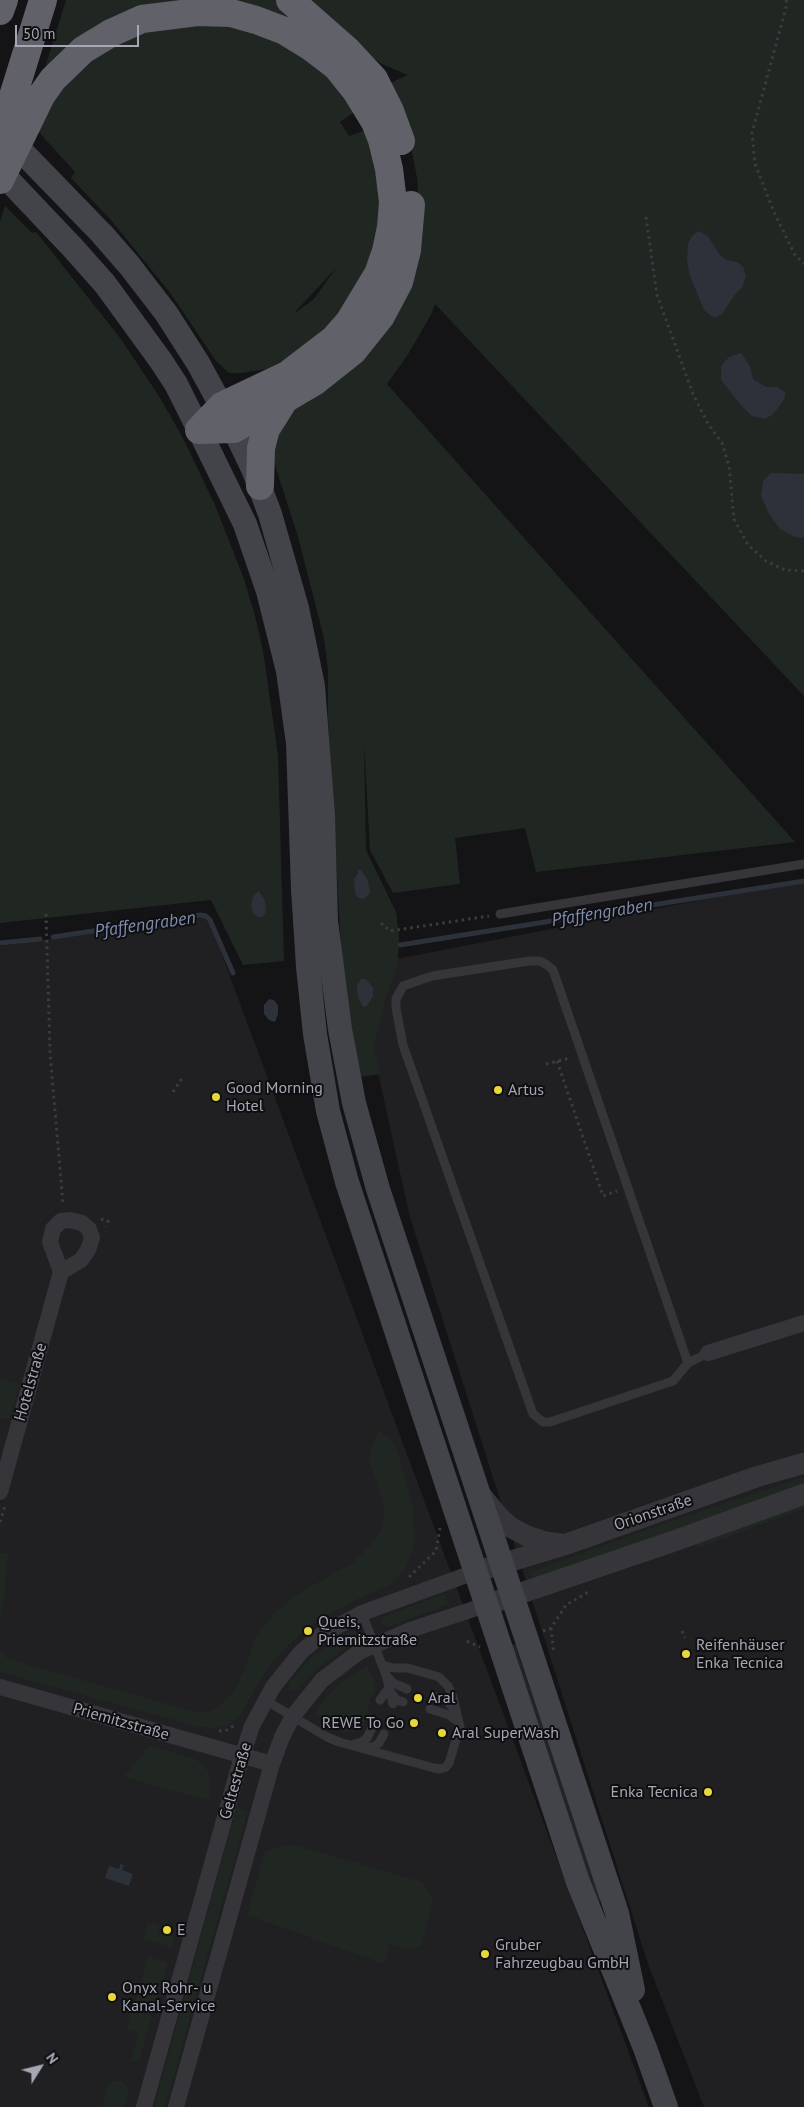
<!DOCTYPE html>
<html>
<head>
<meta charset="utf-8">
<style>
  body { margin:0 }
  #map { position:relative; width:804px; height:2107px; overflow:hidden; background:#141315; font-family:"PT Sans",sans-serif }
  canvas { display:block }
  .north { position:absolute; left:15px; top:2042px; width:50px; height:50px; -webkit-text-stroke:4px #0f0e10; paint-order:stroke; rotate:54deg; font-size:14px; font-weight:700; line-height:20px; text-align:center; color:#a6a7b4 }
  .north::after { content:''; display:block; margin:auto; width:18px; height:22px; background:#a6a7b4; clip-path:polygon(50% 0,100% 100%,50% 72%,0 100%) }
  .scale { position:absolute; left:15px; top:25px; width:124px; height:22px; box-sizing:border-box; border:2px solid #a6a7b4; border-top:0; padding-left:6px; font-size:15px; line-height:18px; white-space:nowrap; color:#a6a7b4; -webkit-text-stroke:4px #0f0e10; paint-order:stroke }
</style>
</head>
<body>
<div id="map">
<canvas width="804" height="2107"></canvas>
<div class="north">N</div>
<div class="scale">50 m</div>
</div>
<script>
const ctx = document.querySelector('canvas').getContext('2d');
ctx.lineJoin = 'round';
function fill(path, color) { ctx.fillStyle = color; ctx.fill(path, 'evenodd'); }
const shape = rows => new Path2D(rows.map(r => 'M' + r).join(''));
function trace(path, color, width, dash) { ctx.strokeStyle = color; ctx.lineWidth = width; ctx.lineCap = dash ? 'butt' : 'round'; ctx.setLineDash(dash || []); ctx.stroke(path); }
function label(font, color, halo, rows, align = 'center') {
  ctx.font = font + ' "PT Sans",sans-serif'; ctx.lineWidth = 4; ctx.setLineDash([]); ctx.textBaseline = 'middle'; ctx.strokeStyle = halo; ctx.fillStyle = color; for (const [text, x, y, turn = 0] of rows) {
    ctx.save(); ctx.translate(x, y); ctx.rotate((+turn || 0) * Math.PI / 180); ctx.textAlign = isNaN(turn) ? turn : align; if (halo) ctx.strokeText(text, 0, 0); ctx.fillText(text, 0, 0); ctx.restore();
  }
}
fill(shape([
  [804,880,804,2107,704,2107,648,1964,409,1214,355,967],
  [208,917,649,2107,0,2107,0,946]
]), '#201f22');
fill(shape([
  [66,0,280,0,307,23,212,4,44,71],
  [306,0,804,0,804,696,435,304,431,315,407,356,387,384,795,842,536,872,525,828,455,838,460,884,393,893,370,850,364,741,366,850,396,912,399,935,398,962,385,1001,374,1047,381,1074,360,1077,343,982,328,717,328,671,324,638,298,537,274,462,273,439,419,206,417,178,412,152,400,115,386,85,408,75,382,64,357,47],
  [215,18,310,54,356,111,340,122,349,136,366,130,371,132,385,220,360,284,339,317,291,357,266,369,242,373,229,373,216,361,171,294,111,220,71,178,75,172,36,129,46,100,109,39],
  [336,268,314,299,295,313,295,312],
  [5,206,32,233,36,232,121,339,159,396,183,438,215,505,244,579,254,612,263,650,278,755,284,961,243,965,211,900,0,923,0,221],
  [0,1378,20,1384,9,1420,0,1418],
  [379,1431,391,1439,398,1452,413,1508,415,1544,405,1570,390,1585,355,1600,311,1625,288,1645,267,1669,238,1718,225,1727,213,1728,199,1727,0,1672,0,1652,8,1659,199,1713,212,1711,223,1703,234,1691,243,1674,256,1637,273,1615,296,1595,354,1562,376,1539,383,1525,384,1508,380,1490,369,1460,370,1450],
  [804,1477,804,1484,553,1575,535,1578,532,1577,529,1574,533,1571,671,1521],
  [804,1503,804,1509,698,1548,696,1542],
  [8,1553,5,1595,0,1623,0,1554],
  [445,1593,449,1604,388,1627,383,1625,382,1620,386,1616],
  [350,1631,356,1631,358,1634,358,1639,318,1668,297,1689,292,1691,288,1688,290,1682,311,1659],
  [515,1644,600,1898,599,1905,596,1905,509,1646],
  [367,1666,375,1683,375,1691,371,1698,363,1728,352,1732,344,1732,314,1715,325,1699,340,1684,356,1672],
  [149,1746,193,1758,205,1766,210,1776,210,1801,124,1777],
  [237,1807,248,1811,165,2107,154,2107],
  [292,1844,422,1882,433,1900,422,1945,410,1950,390,1944,384,1964,247,1915,265,1851],
  [148,1922,160,1925,158,1933,174,1937,171,1947,143,1939],
  [148,1957,168,1962,154,2010,134,2005],
  [132,2010,152,2016,140,2058,135,2062,131,2063,138,2032,127,2029],
  [114,2081,122,2081,129,2090,124,2107,102,2107,107,2087]
]), '#202722');
fill(shape([
  [698,231,708,236,719,254,726,260,737,262,743,267,746,275,743,286,734,296,722,314,714,318,704,310,689,273,687,258,688,244,692,236],
  [741,353,750,366,753,379,766,387,777,387,785,392,785,397,781,404,772,415,765,419,752,416,740,404,721,380,721,366,729,357],
  [771,473,804,474,804,538,795,537,780,529,769,514,761,496,763,481],
  [358,870,361,870,368,881,370,892,368,896,362,899,357,897,355,892,354,879,358,874],
  [259,891,265,901,266,912,262,917,258,917,253,913,251,905,254,895],
  [361,979,366,979,373,988,373,996,367,1006,363,1007,358,997,357,985],
  [269,999,274,1000,278,1005,278,1014,275,1022,269,1020,264,1014,264,1005],
  [120,1864,124,1865,122,1870,133,1874,129,1886,105,1878,109,1866,119,1869]
]), '#2c313a');
trace(shape([
  [53,937,200,915,206,916,210,920,233,973],
  [0,943,40,939],
  [400,945,804,881]
]), '#2c313a', 5);
trace(shape([
  [786,0,787,4,752,133,755,164,774,212,795,255,804,264],
  [646,217,657,295,693,394,708,424,722,443,729,466,734,519,748,545,766,561,785,570,804,571],
  [46,914,50,1052,63,1205],
  [381,923,390,931,489,916],
  [557,1061,603,1196,617,1191],
  [546,1064,570,1058],
  [173,1092,182,1078],
  [101,1219,108,1221,106,1227],
  [0,1522,5,1506],
  [409,1577,436,1551,440,1528],
  [551,1628,554,1654],
  [543,1631,551,1628,566,1605,590,1591],
  [682,1631,685,1638],
  [467,1641,480,1647],
  [219,1731,227,1730,236,1724],
  [122,2005,153,2013]
]), '#3b3b41', 3, [2.5, 4]);
trace(shape([
  [500,914,804,864],
  [688,1363,673,1381,550,1422,543,1422,533,1414,403,1045,396,1008,396,999,403,986,432,976,529,961,540,961,547,965,553,970,688,1363,708,1353],
  [362,1613,386,1675,393,1704],
  [386,1675,393,1683,407,1689],
  [391,1693,397,1700,403,1702],
  [433,1696,445,1699,455,1710],
  [265,1700,327,1737,339,1742,434,1768,440,1769,446,1767,449,1763,460,1727,453,1697,448,1686,439,1677,408,1668,394,1668,382,1665],
  [380,1700,388,1689],
  [430,1709,449,1715,459,1722],
  [351,1745,360,1743,367,1738,371,1730],
  [363,1748,373,1747,379,1743,384,1734]
]), '#35353a', 9);
trace(shape([
  [708,1353,804,1323],
  [0,1492,61,1272,50,1242,53,1229,61,1221,70,1220,82,1223,89,1229,92,1238,88,1250,81,1260,61,1272],
  [0,1687,272,1764],
  [144,2107,242,1756,252,1726,273,1687,301,1652,321,1635,362,1613,475,1572],
  [176,2107,272,1764,282,1737,293,1716,322,1680,359,1652,410,1630,486,1605]
]), '#35353a', 16);
trace(shape([
  [480,1494,499,1517,510,1527,527,1536,545,1542,561,1544],
  [475,1572,564,1545,756,1477,804,1463],
  [486,1605,677,1540,804,1494]
]), '#35353a', 21);
trace(shape([
  [4,133,102,234,129,265,166,313,198,363,234,429,253,469,270,514,297,608,313,686,323,816,326,921,340,1029,354,1103,378,1189,617,1913,633,1990],
  [0,171,73,248,105,284,161,361,176,384,199,430,245,524,268,591,288,671,298,743,303,889,308,967,315,1034,328,1111,347,1182,578,1882,645,2048,666,2107]
]), '#43434a', 24);
trace(shape([
  [290,0,347,50,374,79,390,111,401,141],
  [0,11,4,0],
  [0,138,43,0],
  [0,180,41,96,53,79,83,50,111,33,142,19,197,12,231,13,256,20,285,31,311,47,336,66,356,91,375,122,382,140,389,169,393,202,391,227,386,251,378,274,349,322,334,339,287,375,222,406,199,430],
  [199,430,234,429,314,382,353,351,381,316,399,282,407,250,411,205],
  [260,486,261,448,266,429,283,402]
]), '#61616a', 28);
for (const [x, y, r, color] of [
  [498,1090,5,"#e7d73a"],
  [216,1097,5,"#e7d73a"],
  [308,1631,5,"#e7d73a"],
  [686,1654,5,"#e7d73a"],
  [418,1698,5,"#e7d73a"],
  [414,1723,5,"#e7d73a"],
  [442,1733,5,"#e7d73a"],
  [708,1792,5,"#e7d73a"],
  [167,1930,5,"#e7d73a"],
  [485,1954,5,"#e7d73a"],
  [112,1997,5,"#e7d73a"]
]) { const dot = new Path2D(); dot.arc(x, y, r, 0, 2 * Math.PI); ctx.fillStyle = color; ctx.fill(dot); trace(dot, '#0f0e10', 2); }
label('16px', '#a6a7b4', '#0f0e10', [
  ["Good Morning",226,1088],
  ["Hotel",226,1106],
  ["Artus",508,1090],
  ["Queis,",318,1622],
  ["Priemitzstraße",318,1640],
  ["Reifenhäuser",696,1645],
  ["Enka Tecnica",696,1663],
  ["Aral",428,1698],
  ["REWE To Go",404,1723,"right"],
  ["Aral SuperWash",452,1733],
  ["Enka Tecnica",698,1792,"right"],
  ["E",177,1930],
  ["Gruber",495,1945],
  ["Fahrzeugbau GmbH",495,1963],
  ["Onyx Rohr- u",122,1988],
  ["Kanal-Service",122,2006]
], 'left');
label('16px', '#a6a7b4', '#0f0e10', [
  ["Hotelstraße",31,1382,-74],
  ["Orionstraße",653,1513,-19],
  ["Priemitzstraße",121,1722,16],
  ["Geltestraße",236,1781,-74]
]);
label('italic 18px', '#7e8cae', '#0f0e10', [
  ["Pfaffengraben",602,913,-9],
  ["Pfaffengraben",145,925,-8]
]);
</script>
</body>
</html>
